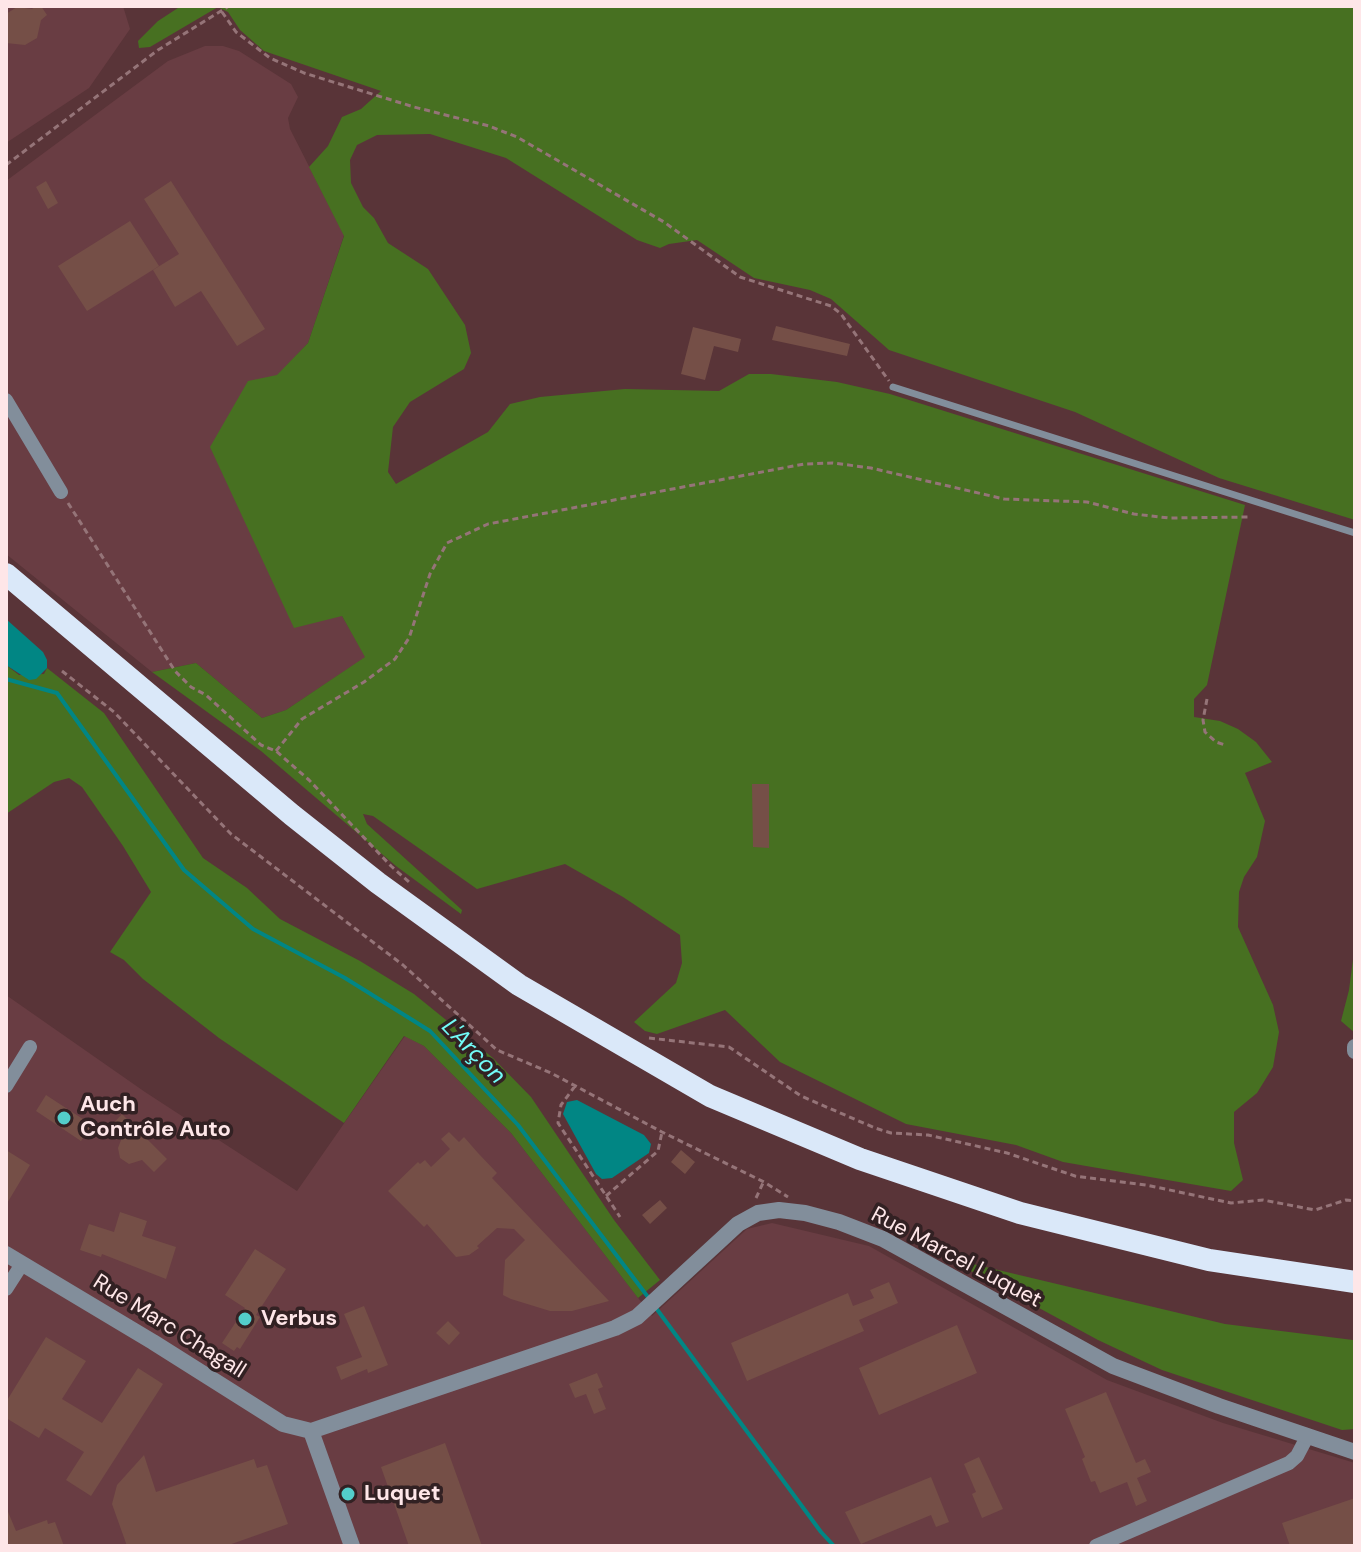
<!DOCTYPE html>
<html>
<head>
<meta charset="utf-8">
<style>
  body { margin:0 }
  #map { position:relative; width:1361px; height:1552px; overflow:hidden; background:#593438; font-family:"DM Sans",sans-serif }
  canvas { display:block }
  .frame { position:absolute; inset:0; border:8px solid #fee6e8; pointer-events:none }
</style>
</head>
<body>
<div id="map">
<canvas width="1361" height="1552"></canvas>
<div class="frame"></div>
</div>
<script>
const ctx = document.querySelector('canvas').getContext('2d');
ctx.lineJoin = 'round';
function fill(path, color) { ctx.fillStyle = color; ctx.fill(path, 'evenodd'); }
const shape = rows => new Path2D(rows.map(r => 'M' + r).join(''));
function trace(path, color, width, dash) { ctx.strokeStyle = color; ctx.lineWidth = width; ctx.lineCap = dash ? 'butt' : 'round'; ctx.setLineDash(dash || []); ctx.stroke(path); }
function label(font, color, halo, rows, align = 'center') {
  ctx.font = font + ' "DM Sans",sans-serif'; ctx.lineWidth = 7; ctx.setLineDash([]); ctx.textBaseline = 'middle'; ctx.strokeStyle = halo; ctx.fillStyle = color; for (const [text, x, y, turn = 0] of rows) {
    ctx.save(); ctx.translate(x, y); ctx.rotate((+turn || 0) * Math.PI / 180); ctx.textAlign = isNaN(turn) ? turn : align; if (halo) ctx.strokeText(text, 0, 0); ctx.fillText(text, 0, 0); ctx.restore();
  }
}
fill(shape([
  [6,6,123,6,130,29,89,88,6,143],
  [205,46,223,46,239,51,291,84,298,97,288,118,290,129,344,235,308,343,277,376,342,616,366,657,286,710,262,718,196,663,152,672,6,554,6,181,168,61],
  [6,995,145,1092,297,1191,405,1036,424,1046,511,1133,652,1316,747,1229,772,1223,869,1246,1107,1380,1223,1423,1355,1463,1355,1546,6,1546]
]), '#693d43');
fill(shape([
  [181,6,1355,6,1355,520,1219,478,1075,412,889,350,831,299,810,290,754,278,697,240,669,244,660,248,637,240,506,158,430,134,377,135,357,145,350,160,351,183,363,207,374,218,388,243,428,269,465,325,471,353,464,369,410,402,393,427,388,472,396,484,488,432,510,404,540,397,625,389,719,391,749,374,771,374,837,382,890,394,1245,505,1207,685,1194,699,1194,717,1220,721,1238,729,1256,742,1272,762,1245,773,1265,821,1257,857,1244,877,1239,892,1238,927,1273,1005,1279,1032,1273,1067,1257,1093,1234,1112,1234,1143,1243,1180,1231,1191,1063,1162,1016,1145,906,1124,780,1062,725,1010,657,1034,645,1031,634,1022,676,983,682,963,680,935,623,897,565,864,477,889,373,816,363,814,367,824,462,910,461,914,396,866,261,751,152,672,196,663,262,718,286,710,365,657,342,616,294,628,210,447,248,381,277,375,308,343,344,236,309,167,328,146,342,117,361,109,381,91,264,51,240,30,228,12,218,7,150,47,139,48,138,41,158,21],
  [6,665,19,675,44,674,47,668,104,713,203,858,247,888,280,919,360,961,414,994,493,1058,531,1097,614,1220,660,1280,638,1298,511,1133,424,1046,404,1036,344,1123,219,1038,143,979,124,960,110,952,151,892,123,846,82,787,69,778,54,782,6,814],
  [1355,944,1355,1033,1341,1021,1349,990],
  [973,1264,1225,1324,1353,1340,1355,1429,1342,1430,1162,1370,1098,1340,969,1270]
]), '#477021');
fill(shape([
  [6,619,43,652,47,660,47,668,36,679,29,680,6,665],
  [577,1100,644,1135,651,1144,649,1153,612,1178,602,1179,596,1174,563,1114,567,1102]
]), '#018684');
trace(shape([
  [6,679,57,693,184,870,253,929,345,978,430,1031,518,1125,651,1301],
  [656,1308,821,1532,834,1546]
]), '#018684', 4);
fill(shape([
  [36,6,41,6,47,15,41,20,37,38,25,45,6,43,6,14,17,7,32,9],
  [46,181,58,203,48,209,36,187],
  [171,181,265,329,237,346,201,291,175,307,153,270,179,254,144,199],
  [130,221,159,266,87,311,58,266],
  [776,326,850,344,847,356,772,340],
  [693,327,741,339,738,352,714,346,705,380,681,374],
  [752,784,769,784,769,848,753,847],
  [46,1095,92,1125,81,1141,36,1111],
  [122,1114,167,1159,154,1172,142,1160,129,1164,120,1158,118,1148,121,1140,109,1128],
  [449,1132,459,1142,464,1137,478,1153,497,1173,492,1178,609,1301,572,1311,550,1311,511,1299,503,1295,505,1260,525,1240,514,1229,497,1228,477,1246,479,1248,469,1255,456,1257,427,1224,424,1227,388,1191,418,1162,420,1164,425,1160,431,1167,450,1149,441,1139],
  [6,1150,30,1165,6,1205],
  [681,1150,695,1162,685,1174,671,1162],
  [660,1200,667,1208,650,1224,642,1215],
  [120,1212,147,1221,142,1236,176,1247,166,1279,102,1254,101,1257,80,1250,89,1224,114,1232],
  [255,1249,286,1269,256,1315,260,1317,240,1349,237,1347,234,1351,222,1343,245,1308,225,1295],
  [889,1282,898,1303,859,1320,864,1331,747,1381,731,1343,848,1293,853,1306,874,1298,870,1290],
  [364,1306,388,1365,368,1373,367,1369,341,1380,336,1367,362,1357,344,1314],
  [448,1321,460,1333,449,1345,436,1333],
  [957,1325,977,1373,879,1415,859,1368],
  [46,1337,86,1361,62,1399,102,1423,138,1368,163,1384,91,1496,66,1480,84,1452,45,1428,39,1438,6,1418,6,1402],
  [597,1373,603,1387,598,1389,606,1409,594,1414,586,1394,575,1398,569,1384],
  [1106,1392,1136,1463,1145,1459,1151,1472,1137,1478,1147,1501,1136,1506,1127,1482,1100,1493,1095,1481,1091,1482,1082,1459,1085,1457,1065,1409],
  [445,1443,482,1546,409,1546,381,1467],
  [144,1455,156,1492,254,1459,257,1468,267,1465,288,1524,226,1546,127,1546,112,1504,117,1485],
  [979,1457,1003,1509,982,1518,972,1494,976,1492,964,1464],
  [931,1477,949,1522,936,1527,931,1515,861,1544,845,1512],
  [1355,1498,1355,1546,1290,1546,1282,1523],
  [6,1507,16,1531,47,1520,48,1524,55,1522,64,1546,6,1546]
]), '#754f47');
trace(shape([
  [222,12,236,32,270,58,304,73,414,107,489,126,517,137,664,222,740,277,831,306,841,314,889,381],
  [6,165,158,50,229,6],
  [68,503,175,671,191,687,206,695,261,745,276,751,309,780,391,866,409,882],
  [62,671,114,712,231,834,403,965,497,1050,551,1073,662,1132,764,1182,788,1197],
  [1207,699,1203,720,1205,732,1216,742,1225,745],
  [276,751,302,719,364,682,395,659,409,638,430,574,447,543,488,524,804,464,833,463,871,468,1004,499,1087,502,1134,514,1169,518,1251,517],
  [649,1038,729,1047,801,1096,875,1128,891,1133,928,1135,1007,1153,1075,1176,1146,1185,1231,1203,1263,1200,1315,1210,1346,1200,1355,1201],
  [575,1086,561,1105,558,1123,620,1217],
  [606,1196,658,1151,662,1132],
  [756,1198,763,1183]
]), '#957478', 3, [6, 4]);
trace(shape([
  [893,387,1355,533]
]), '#828e9b', 7);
trace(shape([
  [6,400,61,492],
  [6,1086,30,1047],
  [6,1289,22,1264],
  [1096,1546,1289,1463,1297,1456,1307,1437]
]), '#828e9b', 14);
trace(shape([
  [1355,1047,1355,1051],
  [6,1254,153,1342,283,1424,311,1431,615,1328,637,1317,738,1224,758,1213,779,1210,805,1213,839,1222,883,1239,1113,1366,1219,1406,1355,1452],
  [311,1431,352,1546]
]), '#828e9b', 16);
trace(shape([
  [6,574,292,815,378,883,519,985,710,1096,860,1159,1020,1213,1209,1260,1355,1282]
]), '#dae8f9', 22);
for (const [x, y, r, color] of [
  [64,1118,8,"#53cdca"],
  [245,1319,8,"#53cdca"],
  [348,1494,8,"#53cdca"]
]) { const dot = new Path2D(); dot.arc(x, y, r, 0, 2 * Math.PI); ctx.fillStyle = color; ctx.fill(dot); trace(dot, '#322123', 3); }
label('bold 22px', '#fee6e8', '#322123', [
  ["Auch",80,1105],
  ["Contrôle Auto",80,1130],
  ["Verbus",261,1319],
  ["Luquet",364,1494]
], 'left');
label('22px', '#fee6e8', '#322123', [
  ["Rue Marcel Luquet",956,1258,28],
  ["Rue Marc Chagall",169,1327,32]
]);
label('italic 24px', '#72fbf7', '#322123', [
  ["L'Arçon",473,1052,46]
]);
</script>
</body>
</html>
